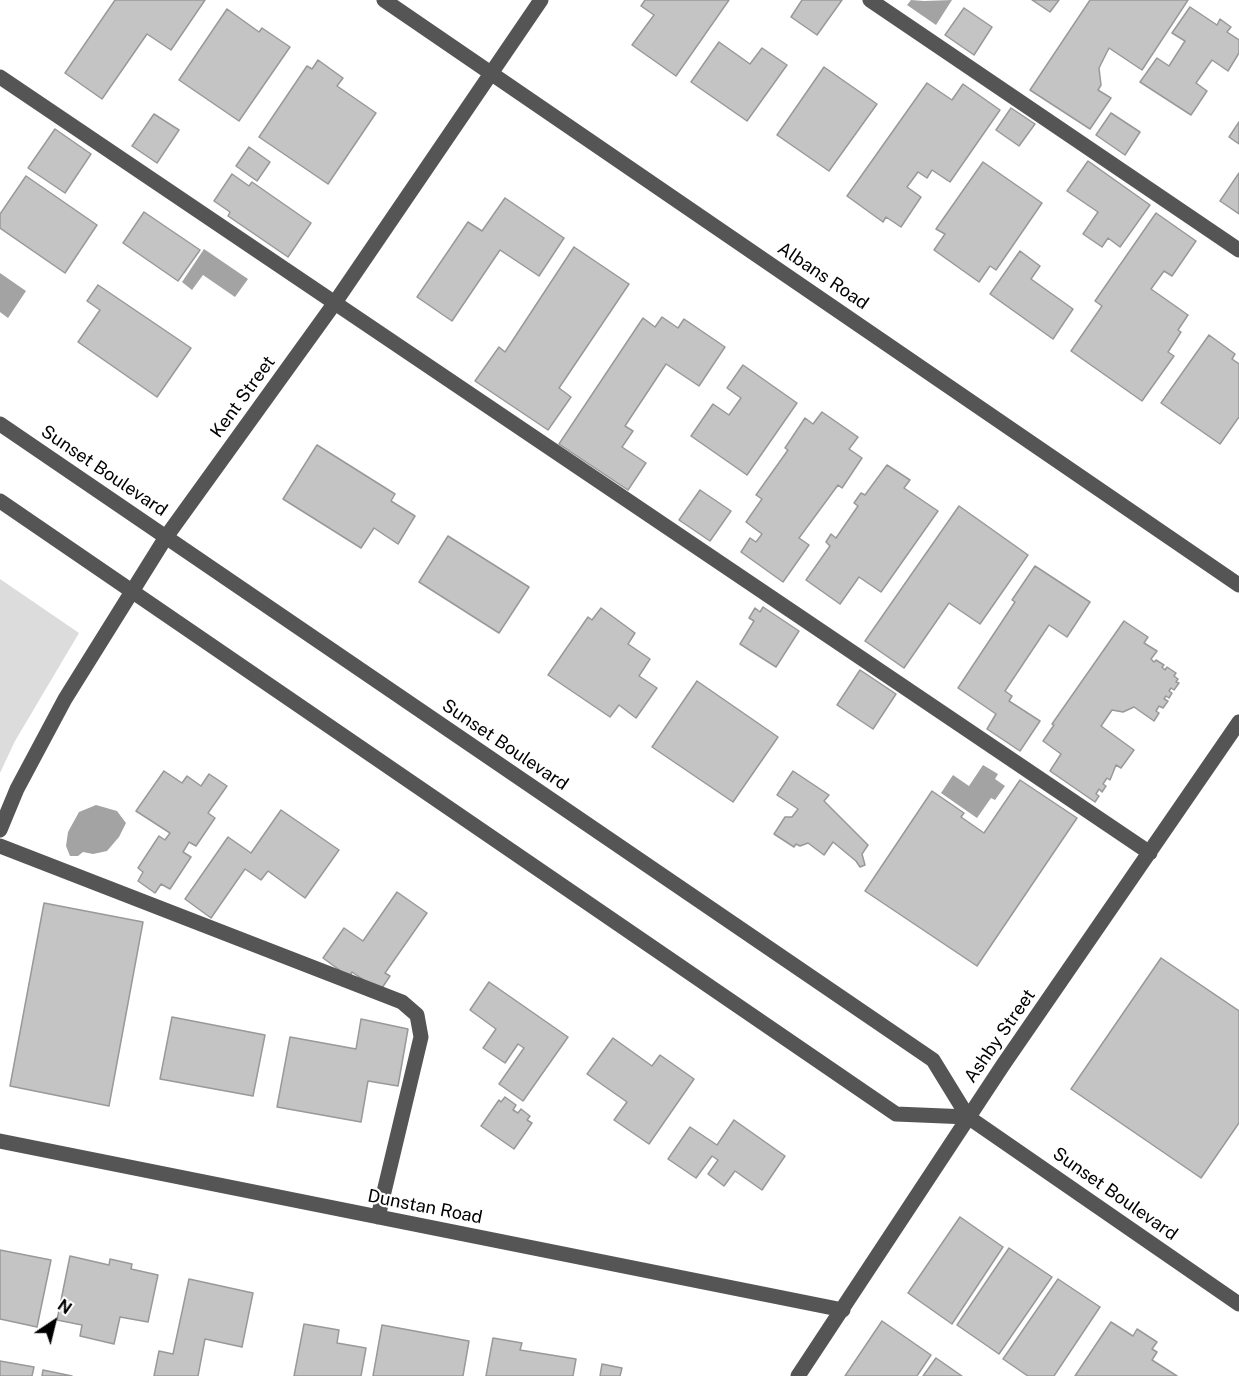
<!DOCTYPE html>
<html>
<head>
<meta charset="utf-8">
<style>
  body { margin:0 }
  #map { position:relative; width:1239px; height:1376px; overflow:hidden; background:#fff; font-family:"Public Sans",sans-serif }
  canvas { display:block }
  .north { position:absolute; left:24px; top:1292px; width:60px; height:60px; -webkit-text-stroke:4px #fff; paint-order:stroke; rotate:35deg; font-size:16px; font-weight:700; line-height:24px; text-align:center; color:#000 }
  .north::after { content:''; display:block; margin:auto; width:21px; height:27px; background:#000; clip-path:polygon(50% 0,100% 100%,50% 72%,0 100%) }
</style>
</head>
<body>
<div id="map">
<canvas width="1239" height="1376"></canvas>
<div class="north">N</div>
</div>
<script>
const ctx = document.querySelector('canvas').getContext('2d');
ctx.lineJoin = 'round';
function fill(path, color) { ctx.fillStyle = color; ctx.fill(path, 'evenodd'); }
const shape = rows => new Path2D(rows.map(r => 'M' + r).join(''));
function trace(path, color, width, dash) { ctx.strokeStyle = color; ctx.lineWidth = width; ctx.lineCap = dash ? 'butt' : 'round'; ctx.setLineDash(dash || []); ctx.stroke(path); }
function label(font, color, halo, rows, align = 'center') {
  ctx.font = font + ' "Public Sans",sans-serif'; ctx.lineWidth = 4.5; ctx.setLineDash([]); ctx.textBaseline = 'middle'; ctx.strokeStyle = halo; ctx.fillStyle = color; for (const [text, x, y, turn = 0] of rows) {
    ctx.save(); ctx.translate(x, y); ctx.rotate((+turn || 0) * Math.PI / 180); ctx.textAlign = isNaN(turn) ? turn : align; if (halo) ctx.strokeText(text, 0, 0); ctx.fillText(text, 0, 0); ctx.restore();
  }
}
fill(shape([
  [0,579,79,633,15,741,0,773]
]), '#dcdcdc');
fill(shape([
  [911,0,924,1,952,0,936,25,907,5],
  [204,249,248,279,235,297,203,275,192,290,182,282],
  [0,273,26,291,8,318,0,312],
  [983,765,998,774,995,779,1005,786,995,800,991,798,977,818,941,793,953,775,969,786],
  [96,805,117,811,126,823,119,837,107,851,93,854,83,852,78,856,70,856,66,846,68,832,79,812]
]), '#a3a3a3');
const building = shape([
  [115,0,205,0,171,50,147,34,102,99,65,73,115,0],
  [645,0,729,0,676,76,632,45,654,15,641,6,645,0],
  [802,0,842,0,817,35,791,17,802,0],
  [1032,0,1059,0,1050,12,1032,0],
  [1090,0,1188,0,1142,70,1109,48,1099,68,1101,85,1098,90,1111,98,1090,129,1030,90,1090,0],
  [1190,7,1217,25,1220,19,1231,27,1227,32,1239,40,1239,53,1228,71,1212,60,1196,83,1207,91,1191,115,1140,82,1157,58,1169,66,1185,41,1172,33,1190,7],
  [964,8,992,27,974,55,945,35,964,8],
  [227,9,259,32,262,28,290,47,239,121,179,80,227,9],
  [719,42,750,64,762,48,787,65,747,121,691,82,719,42],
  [318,60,343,78,337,86,376,113,328,184,259,137,307,66,312,69,318,60],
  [824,67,877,104,829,171,777,135,824,67],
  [927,83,952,100,963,84,1000,110,950,182,932,170,927,178,918,172,907,187,921,197,901,227,886,217,883,222,847,196,927,83],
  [1011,108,1035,124,1019,146,996,130,1011,108],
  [1111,113,1140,132,1125,155,1096,135,1111,113],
  [154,114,179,130,157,163,132,146,154,114],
  [1239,122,1239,144,1229,137,1239,122],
  [55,129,91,154,65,193,28,168,55,129],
  [249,147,270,162,257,181,236,166,249,147],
  [1088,161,1150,205,1120,247,1108,238,1102,247,1083,234,1098,212,1067,191,1088,161],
  [983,162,1042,203,996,270,990,266,979,282,934,250,945,234,936,229,983,162],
  [1239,173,1239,214,1220,201,1239,173],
  [232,174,249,186,252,182,311,223,288,257,228,216,230,212,214,201,232,174],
  [26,176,97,225,65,273,0,228,0,214,26,176],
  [505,198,564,238,539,276,500,250,452,321,417,297,468,222,482,231,505,198],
  [144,212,200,250,178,281,123,243,144,212],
  [1156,213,1196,241,1172,276,1164,271,1151,289,1188,315,1178,330,1181,332,1168,352,1174,356,1142,401,1071,351,1102,306,1095,301,1156,213],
  [574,247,629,284,559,388,571,397,548,430,475,381,499,347,505,352,574,247],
  [1020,251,1040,266,1031,279,1073,309,1053,339,990,294,1020,251],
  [98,285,191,348,157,397,78,342,100,310,87,301,98,285],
  [662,317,678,328,684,319,725,347,699,386,666,364,625,426,633,431,622,447,646,463,628,490,559,444,643,318,655,327,662,317],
  [1209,335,1235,354,1232,359,1239,364,1239,417,1220,444,1161,403,1209,335],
  [743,365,797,403,747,475,691,436,713,404,729,415,741,398,727,388,743,365],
  [822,412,858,437,849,449,862,458,842,488,838,485,799,538,809,545,783,582,741,552,750,538,756,542,762,534,746,522,762,499,756,495,788,450,785,448,805,418,813,424,822,412],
  [317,445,395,494,391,501,415,516,398,544,374,528,361,548,283,499,317,445],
  [887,465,910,480,904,488,938,511,881,592,859,577,840,604,806,580,830,546,826,542,831,534,836,538,858,506,854,503,861,493,865,495,887,465],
  [700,490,731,511,710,541,679,520,700,490],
  [959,506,1028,555,980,624,949,603,904,668,865,641,959,506],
  [448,536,529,587,499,633,419,582,448,536],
  [1035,566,1090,602,1067,637,1049,625,1005,691,1012,696,1009,701,1040,721,1020,751,987,729,996,714,958,688,1015,602,1012,600,1035,566],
  [763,607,799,631,776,667,740,644,754,621,749,618,755,608,760,612,763,607],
  [601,608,635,633,628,644,650,659,639,676,657,688,636,718,619,705,610,717,548,675,588,617,592,620,601,608],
  [1124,621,1148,637,1144,643,1157,651,1151,659,1154,662,1156,660,1164,665,1162,667,1165,670,1167,667,1176,673,1174,676,1178,679,1176,682,1179,683,1174,690,1171,688,1169,691,1172,693,1169,698,1166,696,1164,699,1168,701,1163,708,1159,706,1156,711,1159,713,1154,721,1134,707,1123,712,1112,710,1101,726,1134,750,1121,768,1116,765,1110,780,1107,778,1103,784,1106,786,1102,792,1099,789,1096,794,1099,796,1095,802,1050,771,1061,754,1043,741,1054,725,1052,724,1124,621],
  [860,670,896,694,873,729,837,705,860,670],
  [697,681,778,737,733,802,652,747,697,681],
  [164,771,182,783,187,776,201,786,209,774,227,786,208,813,215,818,196,846,189,842,183,852,191,857,170,889,161,884,155,893,138,881,143,872,138,868,159,836,165,840,170,833,136,811,164,771],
  [793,771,829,795,824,801,868,845,862,854,865,865,860,867,856,861,833,842,824,855,808,843,800,846,796,844,794,847,774,834,785,817,792,817,798,809,777,795,793,771],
  [1020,780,1077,818,977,966,865,891,932,791,964,813,961,817,984,833,1020,780],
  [281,810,339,850,305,898,268,871,261,880,245,869,211,918,185,899,228,837,251,853,281,810],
  [397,892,427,913,385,973,390,976,380,991,352,972,349,977,323,958,344,928,363,941,397,892],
  [44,903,143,922,109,1106,10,1086,44,903],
  [1161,958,1239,1011,1239,1123,1201,1178,1071,1089,1161,958],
  [489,982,568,1037,523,1101,499,1084,524,1048,518,1044,505,1063,483,1048,496,1029,470,1010,489,982],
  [172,1017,265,1035,253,1096,160,1079,172,1017],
  [361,1019,408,1029,398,1086,368,1081,361,1122,277,1107,290,1037,356,1049,361,1019],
  [613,1038,652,1066,660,1055,694,1079,649,1144,614,1120,627,1102,587,1074,613,1038],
  [505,1097,516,1105,513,1110,518,1113,521,1109,530,1116,527,1120,532,1123,514,1149,481,1126,499,1100,501,1102,505,1097],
  [734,1120,785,1156,762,1190,735,1171,724,1186,708,1174,718,1160,712,1156,696,1178,668,1159,690,1127,717,1145,734,1120],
  [960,1217,1003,1247,952,1324,908,1293,960,1217],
  [1009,1248,1052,1277,999,1354,957,1325,1009,1248],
  [0,1250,51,1260,37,1327,0,1319,0,1250],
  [70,1256,109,1265,110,1259,132,1264,131,1269,158,1275,148,1322,120,1317,114,1344,80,1336,82,1325,57,1320,70,1256],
  [189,1279,253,1293,242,1347,205,1339,198,1376,154,1376,159,1351,173,1354,189,1279],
  [1058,1279,1100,1307,1054,1376,1028,1376,1003,1359,1058,1279],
  [882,1321,931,1355,917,1376,845,1376,882,1321],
  [1111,1322,1133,1336,1137,1329,1157,1342,1152,1349,1157,1352,1152,1360,1177,1376,1075,1376,1111,1322],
  [304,1324,339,1330,337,1343,366,1348,361,1376,294,1376,304,1324],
  [382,1325,469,1341,463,1376,373,1376,382,1325],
  [493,1338,522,1343,520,1350,576,1359,573,1376,486,1376,493,1338],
  [936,1358,962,1376,923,1376,936,1358],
  [0,1361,34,1367,32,1376,0,1376,0,1361],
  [602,1364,622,1368,620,1376,600,1376,602,1364],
  [43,1370,72,1376,42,1376,43,1370]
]);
fill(building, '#c4c4c4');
trace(building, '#999', 1.5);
trace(shape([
  [384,0,1239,585],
  [870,0,1239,250],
  [0,77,1150,853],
  [0,424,933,1060,968,1117,1239,1304],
  [0,501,896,1114,968,1117],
  [0,830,17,789,65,699,166,537,334,304,541,0],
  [0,846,402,1002,417,1015,421,1037,378,1217],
  [0,1141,843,1310],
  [798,1376,1003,1065,1239,722]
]), '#555', 15);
label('18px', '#000', '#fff', [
  ["Albans Road",823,276,34],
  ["Kent Street",243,397,-54],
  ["Sunset Boulevard",104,471,34],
  ["Sunset Boulevard",505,745,34],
  ["Ashby Street",1000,1036,-55],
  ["Sunset Boulevard",1115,1194,35],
  ["Dunstan Road",425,1207,11]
]);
</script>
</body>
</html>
